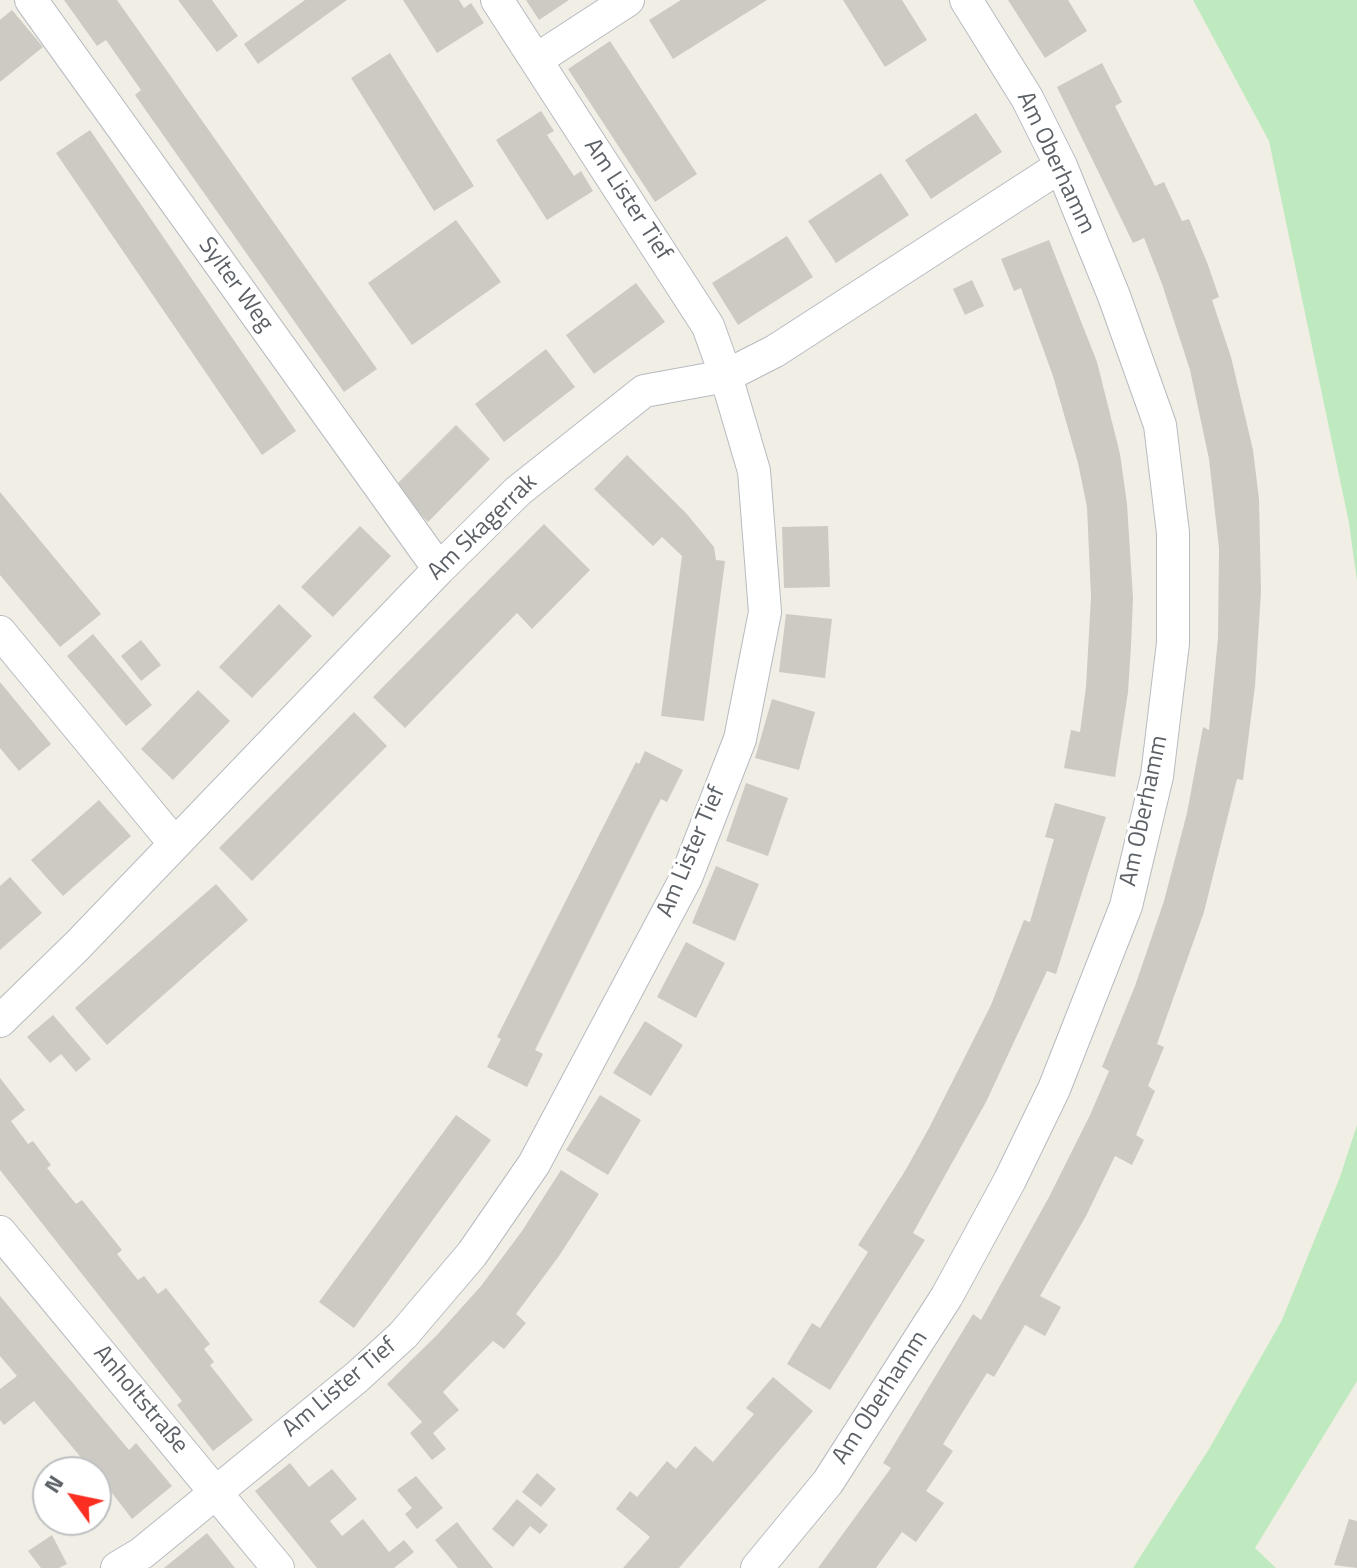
<!DOCTYPE html>
<html>
<head>
<meta charset="utf-8">
<style>
  body { margin:0 }
  #map { position:relative; width:1357px; height:1568px; overflow:hidden; background:#f0eee5; font-family:"Titillium Web",sans-serif }
  canvas { display:block }
  .north { position:absolute; left:32px; top:1456px; width:80px; height:80px; box-sizing:border-box; background:#fff; border:2px solid #bec0c2; border-radius:50%; rotate:303deg; font-size:22px; font-weight:700; line-height:32px; text-align:center; color:#5c6167 }
  .north::after { content:''; display:block; margin:auto; width:28px; height:36px; background:#fa2e21; clip-path:polygon(50% 0,100% 100%,50% 72%,0 100%) }
</style>
</head>
<body>
<div id="map">
<canvas width="1357" height="1568"></canvas>
<div class="north">N</div>
</div>
<script>
const ctx = document.querySelector('canvas').getContext('2d');
ctx.lineJoin = 'round';
function fill(path, color) { ctx.fillStyle = color; ctx.fill(path, 'evenodd'); }
const shape = rows => new Path2D(rows.map(r => 'M' + r).join(''));
function trace(path, color, width, dash) { ctx.strokeStyle = color; ctx.lineWidth = width; ctx.lineCap = dash ? 'butt' : 'round'; ctx.setLineDash(dash || []); ctx.stroke(path); }
function label(font, color, halo, rows, align = 'center') {
  ctx.font = font + ' "Titillium Web",sans-serif'; ctx.lineWidth = 6; ctx.setLineDash([]); ctx.textBaseline = 'middle'; ctx.strokeStyle = halo; ctx.fillStyle = color; for (const [text, x, y, turn = 0] of rows) {
    ctx.save(); ctx.translate(x, y); ctx.rotate((+turn || 0) * Math.PI / 180); ctx.textAlign = isNaN(turn) ? turn : align; if (halo) ctx.strokeText(text, 0, 0); ctx.fillText(text, 0, 0); ctx.restore();
  }
}
fill(shape([
  [1193,0,1357,0,1357,581,1349,523,1269,141],
  [1357,1125,1357,1381,1255,1548,1276,1568,1133,1568,1209,1449,1282,1320,1340,1177]
]), '#bfeabf');
fill(shape([
  [64,0,117,0,377,369,344,392,135,95,141,90,106,40,97,46],
  [178,0,212,0,238,36,217,52],
  [305,0,347,0,258,64,244,44],
  [403,0,459,0,464,8,471,3,484,23,437,53],
  [526,0,569,0,539,20],
  [681,0,767,0,673,59,649,20],
  [843,0,902,0,927,40,885,67],
  [1008,0,1068,0,1087,31,1045,58],
  [12,10,43,47,0,82,0,20],
  [610,41,697,174,655,202,568,69],
  [390,53,474,186,434,211,351,78],
  [1102,63,1122,102,1115,106,1155,186,1164,182,1182,221,1189,219,1208,265,1219,297,1212,300,1231,357,1253,450,1259,499,1261,592,1255,686,1243,780,1237,779,1204,912,1157,1044,1164,1047,1148,1086,1155,1091,1136,1135,1144,1140,1132,1165,1115,1156,1086,1216,1040,1296,1061,1307,1045,1336,1025,1325,994,1377,987,1373,943,1444,953,1451,926,1491,944,1503,916,1542,902,1532,876,1568,818,1568,891,1468,883,1463,973,1314,981,1320,1049,1197,1090,1115,1109,1071,1102,1067,1135,986,1164,901,1187,813,1203,727,1209,730,1218,638,1219,548,1209,459,1190,370,1162,284,1144,238,1133,243,1057,87],
  [541,111,554,131,547,135,574,176,581,171,593,191,547,220,496,140],
  [976,113,1002,152,931,199,905,160],
  [90,130,296,431,262,455,56,153],
  [881,173,909,215,836,263,808,221],
  [456,220,501,282,412,345,368,283],
  [787,236,813,277,738,325,712,283],
  [1049,240,1097,362,1120,454,1127,504,1133,598,1131,646,1128,692,1115,777,1064,768,1071,730,1080,732,1086,687,1091,597,1087,507,1078,463,1053,376,1021,288,1014,291,1001,259],
  [972,280,984,306,965,315,953,289],
  [636,283,665,322,594,374,566,335],
  [546,349,575,387,504,442,475,404],
  [456,425,490,459,428,522,393,488],
  [627,455,686,513,714,547,716,560,725,561,704,721,661,716,682,556,662,537,653,546,594,489],
  [0,492,101,614,60,647,0,575],
  [544,524,590,570,532,629,517,613,405,728,373,697],
  [360,526,391,556,333,617,301,587],
  [828,526,830,587,784,588,782,527],
  [279,604,312,636,252,698,219,667],
  [786,614,832,619,825,678,779,672],
  [93,634,152,705,126,726,67,656],
  [141,640,161,665,141,681,121,656],
  [0,682,51,744,19,771,0,748],
  [198,690,230,721,173,780,141,749],
  [772,699,815,712,799,770,755,758],
  [354,712,387,746,252,881,219,848],
  [645,751,683,770,667,802,661,799,655,810,535,1050,543,1054,527,1087,487,1067,501,1039,497,1037,636,762,639,764],
  [746,783,788,798,768,856,726,841],
  [99,800,131,836,63,896,31,860],
  [1055,803,1106,817,1056,974,1047,971,986,1102,913,1233,925,1240,830,1390,787,1364,812,1323,820,1328,868,1252,858,1245,905,1171,929,1128,991,1005,1024,920,1030,922,1054,839,1045,837],
  [716,866,759,884,735,941,692,923],
  [10,877,42,913,0,950,0,886],
  [216,884,248,920,107,1045,75,1008],
  [686,942,725,963,696,1018,657,997],
  [53,1015,91,1059,76,1072,61,1054,50,1063,27,1037],
  [645,1021,683,1045,651,1096,613,1073],
  [0,1078,25,1110,11,1121,28,1144,33,1141,51,1165,47,1168,63,1188,76,1204,82,1200,122,1250,117,1254,138,1280,144,1276,158,1294,166,1288,210,1344,204,1349,214,1362,210,1365,253,1420,213,1451,177,1405,182,1401,0,1170],
  [600,1095,641,1120,608,1175,566,1150],
  [456,1115,491,1140,354,1328,319,1302],
  [561,1170,599,1194,559,1256,516,1314,526,1323,504,1349,493,1341,443,1392,459,1410,433,1433,446,1449,432,1460,410,1433,422,1422,387,1384,437,1335,481,1286,522,1231],
  [0,1296,129,1450,136,1443,172,1486,132,1519,96,1472,93,1472,34,1401,4,1425,0,1420,0,1389,17,1376,0,1356],
  [773,1377,813,1411,679,1568,623,1568,650,1537,616,1509,630,1491,637,1497,667,1461,676,1469,695,1446,713,1462,754,1414,746,1408],
  [290,1463,309,1487,332,1469,357,1499,330,1521,342,1536,363,1519,389,1552,404,1540,414,1552,394,1568,317,1568,255,1491],
  [537,1473,556,1489,541,1507,522,1492],
  [416,1476,443,1508,417,1529,405,1514,412,1508,397,1490],
  [517,1499,548,1525,540,1534,530,1526,513,1547,492,1529],
  [1349,1519,1357,1521,1357,1568,1334,1565],
  [457,1522,473,1543,493,1568,458,1568,435,1540],
  [207,1533,235,1568,164,1568],
  [52,1535,67,1564,59,1568,41,1568,28,1551]
]), '#cdcac3');
const minor = shape([
  [31,0,439,569],
  [536,60,628,0],
  [0,632,175,844],
  [0,1021,77,946,439,569,518,491,644,391,726,376,775,351,1061,166],
  [0,1232,278,1568],
  [117,1568,142,1553,357,1377,403,1335,472,1254,534,1164,686,878,740,739,765,612,754,471,726,376,708,326,497,0],
  [757,1568,828,1482,947,1296,1010,1180,1054,1089,1126,906,1157,776,1173,643,1173,533,1160,425,1114,296,1061,166,1027,98,966,0]
]);
trace(minor, '#b7bbc0', 34);
trace(minor, '#fff', 32);
label('24px', '#5c6167', '#fff', [
  ["Am Oberhamm",1055,163,65],
  ["Am Lister Tief",627,200,57],
  ["Sylter Weg",235,285,54],
  ["Am Skagerrak",483,528,-44],
  ["Am Oberhamm",1145,811,-78],
  ["Am Lister Tief",692,852,-67],
  ["Am Lister Tief",340,1388,-40],
  ["Am Oberhamm",881,1398,-57],
  ["Anholtstraße",140,1400,50]
]);
</script>
</body>
</html>
